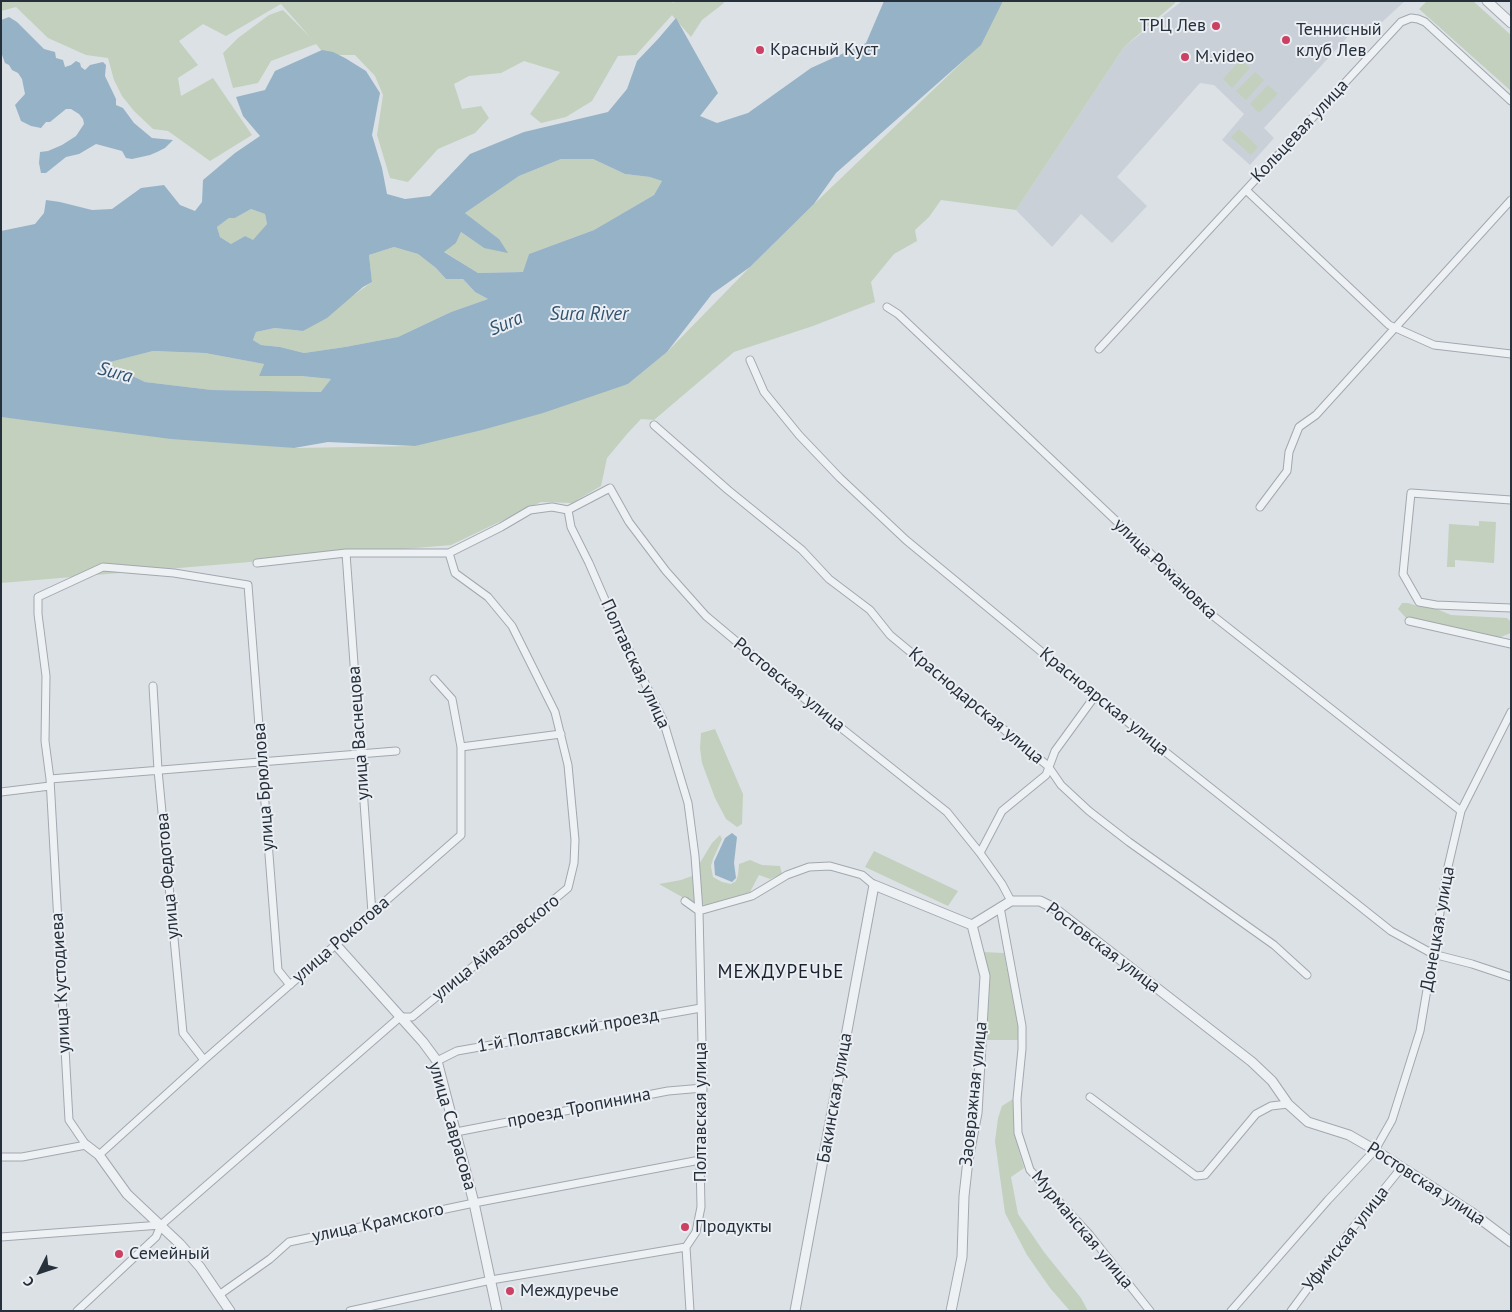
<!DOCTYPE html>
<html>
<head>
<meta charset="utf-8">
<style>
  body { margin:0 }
  #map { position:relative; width:1512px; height:1312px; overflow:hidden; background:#dce1e6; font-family:"PT Sans",sans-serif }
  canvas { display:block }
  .frame { position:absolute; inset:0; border:2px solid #26303b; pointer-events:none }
  .north { position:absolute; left:15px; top:1247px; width:50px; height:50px; -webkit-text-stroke:4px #ebeff4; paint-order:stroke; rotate:229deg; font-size:14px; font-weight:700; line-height:20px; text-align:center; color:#26303b }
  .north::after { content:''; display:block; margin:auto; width:18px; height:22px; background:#26303b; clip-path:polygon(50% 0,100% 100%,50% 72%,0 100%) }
</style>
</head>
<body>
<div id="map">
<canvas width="1512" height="1312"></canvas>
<div class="frame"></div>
<div class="north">С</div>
</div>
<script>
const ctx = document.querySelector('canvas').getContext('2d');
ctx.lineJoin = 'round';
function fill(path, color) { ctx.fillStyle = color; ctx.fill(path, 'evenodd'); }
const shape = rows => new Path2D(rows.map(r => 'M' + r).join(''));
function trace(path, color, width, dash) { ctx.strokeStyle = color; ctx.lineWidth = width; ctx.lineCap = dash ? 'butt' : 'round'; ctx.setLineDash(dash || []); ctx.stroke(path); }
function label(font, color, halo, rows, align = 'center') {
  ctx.font = font + ' "PT Sans",sans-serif'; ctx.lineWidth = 4; ctx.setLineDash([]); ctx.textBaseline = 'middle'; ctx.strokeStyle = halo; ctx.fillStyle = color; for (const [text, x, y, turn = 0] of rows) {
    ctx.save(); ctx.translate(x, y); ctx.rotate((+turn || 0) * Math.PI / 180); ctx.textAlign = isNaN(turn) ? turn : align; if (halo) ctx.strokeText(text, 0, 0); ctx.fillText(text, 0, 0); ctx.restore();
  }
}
fill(shape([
  [1182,1,1405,1,1369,34,1355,29,1264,128,1274,138,1250,165,1222,140,1244,114,1214,85,1200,83,1117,177,1147,206,1112,243,1081,214,1052,247,1016,210,1124,47]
]), '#cad0d7');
fill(shape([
  [1,1,672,1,673,3,676,1,723,1,724,3,702,20,691,37,672,15,636,55,618,56,592,101,566,117,541,123,530,114,560,72,524,61,501,73,469,76,454,84,462,109,481,106,489,118,475,133,438,149,408,182,390,178,377,135,383,95,375,76,355,55,325,55,316,44,271,61,258,83,233,88,223,53,238,38,269,15,283,10,310,37,281,4,226,36,203,24,179,41,198,65,178,78,181,96,213,78,252,135,210,161,168,131,153,129,134,111,122,96,114,80,108,58,86,55,48,38,16,7,1,11],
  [1000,1,1175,1,1175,3,1124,47,1016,210,941,200,929,217,915,230,917,241,894,254,871,282,875,302,813,326,734,352,654,420,641,419,627,434,607,458,601,486,572,503,541,502,451,545,1,583,1,417,294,448,414,446,628,384,667,352,750,267,814,204,980,45],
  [1427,1,1473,1,1511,35,1511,91,1419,9],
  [1241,59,1250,68,1232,88,1223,79],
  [1255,72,1264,80,1246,100,1236,91],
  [1268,85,1278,94,1259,113,1250,104],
  [1239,129,1258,147,1251,155,1231,137],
  [561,159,593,159,625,174,651,177,662,181,654,195,594,230,529,254,524,272,478,273,443,251,456,243,461,232,484,248,499,239,465,213,519,176],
  [251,209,265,214,267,224,253,241,245,236,231,244,220,237,217,227,229,218,235,218],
  [394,247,418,254,436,268,446,279,463,279,475,292,488,299,451,312,398,337,345,347,304,353,280,347,261,345,253,340,256,332,275,328,303,331,372,282,369,255],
  [153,351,205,353,264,364,259,376,301,376,331,379,322,392,212,390,145,382,105,363],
  [1479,521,1496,522,1494,563,1455,560,1455,567,1447,567,1449,524,1479,526],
  [1402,603,1408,603,1417,606,1434,608,1451,615,1507,618,1511,622,1511,633,1498,638,1406,618,1398,609],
  [715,729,743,794,742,824,737,827,726,819,715,798,702,763,700,748,701,733],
  [720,835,722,839,713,859,711,866,713,877,722,882,731,884,736,881,738,875,739,864,750,860,762,865,780,866,782,874,770,879,759,875,750,892,705,905,691,902,659,884,681,880,692,876,712,843],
  [874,851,958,891,948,906,865,867],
  [982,952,1004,953,1018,1026,1019,1040,984,1040],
  [1013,1099,1014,1134,1024,1168,1011,1177,1018,1214,1044,1252,1081,1298,1088,1311,1070,1311,1050,1288,1027,1255,1005,1213,995,1141,998,1118,1002,1106]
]), '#c3d0bd');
fill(shape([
  [884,1,1003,1,981,45,836,173,814,204,750,267,712,294,667,352,628,384,543,413,482,430,415,446,328,442,294,448,171,439,1,417,1,231,35,224,44,213,46,200,60,202,92,210,112,209,141,188,164,185,180,205,195,211,202,202,203,180,235,153,260,136,243,116,236,97,265,90,275,71,322,50,333,52,345,58,366,71,380,93,372,135,382,168,387,194,405,199,430,196,470,154,524,132,608,112,627,89,637,61,658,39,676,18,718,93,700,116,717,123,748,113,811,68,866,43],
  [561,159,593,159,625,174,650,177,662,181,654,195,594,230,529,254,523,272,478,273,444,252,456,243,461,232,484,248,508,253,499,239,465,213,519,176],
  [251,209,265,214,267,224,253,240,245,236,231,244,220,237,217,227,229,218,235,218],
  [394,247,418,254,436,268,446,279,463,279,475,292,488,299,451,312,398,337,345,347,304,353,280,347,261,345,253,340,256,332,275,328,303,331,327,318,363,287,372,282,369,255],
  [153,351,205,353,264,364,259,376,301,376,331,379,321,392,212,390,145,382,106,363],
  [9,17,17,22,44,49,55,52,56,58,63,60,65,67,71,65,76,61,80,63,81,67,85,70,90,65,103,62,106,65,105,76,116,99,116,105,123,108,134,123,152,138,173,140,165,148,157,152,150,155,132,159,126,158,122,151,96,144,79,154,66,157,46,173,41,173,39,163,40,152,48,151,62,145,76,136,84,124,83,119,79,114,71,109,66,109,50,122,46,122,41,128,31,126,21,121,15,105,25,94,22,79,18,73,12,70,9,65,5,63,1,52,1,20],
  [732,833,737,837,734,863,736,878,732,882,715,875,714,862,725,838]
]), '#96b2c6');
const minor = shape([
  [1246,190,1389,325,1434,345,1511,354],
  [887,307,898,314,1169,571,1212,615,1461,811],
  [1099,349,1401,22,1411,18,1418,19,1425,22,1511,101],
  [750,360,764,392,799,435,840,478,906,540,1095,696,1391,931,1433,954,1472,964,1511,977],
  [654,425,728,490,802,550,829,579,870,610,890,635,1048,766,1061,785,1089,811,1129,842,1274,945,1307,975],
  [1511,500,1411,493,1403,574,1419,602,1436,605,1511,608],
  [1260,507,1287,471,1289,452,1299,427,1316,415,1511,200],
  [568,510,571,527,589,563,609,609,663,720,688,803,695,856,699,911,703,1088,700,1160,701,1207,696,1232,686,1247,690,1311],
  [346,553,372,913],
  [257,563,346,553,449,553,501,527,530,510,552,507,568,510,610,488,629,522,666,571,706,616,811,704,947,812,980,853,1002,884,1011,901],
  [1409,621,1511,644],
  [153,686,158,770,183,1033,204,1060],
  [461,747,561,734],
  [50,779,396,751],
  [1,792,50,786],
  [980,853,1002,811,1046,775,1055,751,1095,696],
  [685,901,699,911],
  [1000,907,1022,1026,1022,1049,1017,1099,1018,1133,1030,1170,1089,1234,1150,1311],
  [699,911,752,896,787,875,809,867,830,866,862,875,874,885],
  [437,1061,457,1051,701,1008],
  [1090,1097,1196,1176,1205,1175,1256,1114,1271,1106,1288,1104],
  [456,1132,668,1091,703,1088],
  [99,1155,204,1060,461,835,461,747,452,699,434,679],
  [1,1157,22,1157,86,1145,69,1120,50,779,45,741,46,676,38,614,38,597,103,567,174,573,248,585,278,970,290,985],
  [1,1237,161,1225],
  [219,1295,270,1259,289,1242,474,1203,700,1160],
  [77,1311,156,1237,161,1225,400,1017,412,1017,568,888,574,863,575,840,568,765,555,712,512,626,488,597,455,573,449,553],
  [350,1311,491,1280,686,1247],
  [1231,1311,1328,1200,1375,1150,1392,1120,1420,1031,1447,871,1461,811,1511,712],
  [1291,1311,1351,1230,1402,1167]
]);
const tertiary = shape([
  [1487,1,1511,23],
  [972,925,1011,901,1040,901,1054,908,1252,1062,1272,1081,1288,1104,1308,1122,1349,1135,1375,1150,1471,1212,1511,1242],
  [336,945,423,1042,437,1061,474,1203,497,1311],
  [86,1145,99,1155,127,1194,180,1244,200,1267,230,1311],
  [795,1311,874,885,972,925],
  [951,1311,962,1257,964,1196,968,1160,977,1113,985,976,972,925]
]);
trace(minor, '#a2a8af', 9);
trace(tertiary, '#a2a8af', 11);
trace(minor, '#eef1f4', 7);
trace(tertiary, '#eef1f4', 9);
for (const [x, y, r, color] of [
  [1216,26,5,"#cb4063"],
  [1286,40,5,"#cb4063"],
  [760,50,5,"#cb4063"],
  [1185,57,5,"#cb4063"],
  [685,1227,5,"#cb4063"],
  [119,1254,5,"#cb4063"],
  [510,1291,5,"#cb4063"]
]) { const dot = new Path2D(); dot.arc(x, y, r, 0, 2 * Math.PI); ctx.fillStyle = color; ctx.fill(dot); trace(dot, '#ebeff4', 2); }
label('18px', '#26303b', '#ebeff4', [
  ["ТРЦ Лев",1206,26,"right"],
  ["Теннисный",1296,30],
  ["клуб Лев",1296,51],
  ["Красный Куст",770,50],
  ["M.video",1195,57],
  ["Продукты",695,1227],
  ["Семейный",129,1254],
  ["Междуречье",520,1291]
], 'left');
label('18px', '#26303b', '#ebeff4', [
  ["Кольцевая улица",1300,131,-47],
  ["улица Романовка",1165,569,44],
  ["Полтавская улица",635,664,65],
  ["Ростовская улица",789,685,39],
  ["Красноярская улица",1104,702,39],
  ["Краснодарская улица",976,706,40],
  ["улица Васнецова",359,733,-94],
  ["улица Брюллова",264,787,-94],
  ["улица Федотова",168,876,-95],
  ["Донецкая улица",1438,929,-80],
  ["улица Рокотова",341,940,-41],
  ["улица Айвазовского",496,948,-39],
  ["Ростовская улица",1103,948,37],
  ["улица Кустодиева",61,983,-93],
  ["1-й Полтавский проезд",568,1031,-10],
  ["Заовражная улица",974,1094,-84],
  ["Бакинская улица",835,1098,-80],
  ["проезд Тропинина",579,1108,-11],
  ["Полтавская улица",701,1112,-90],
  ["улица Саврасова",452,1126,74],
  ["Ростовская улица",1426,1184,33],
  ["улица Крамского",378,1223,-12],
  ["Мурманская улица",1082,1230,50],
  ["Уфимская улица",1346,1239,-52]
]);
label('italic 19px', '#31526e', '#ebeff4', [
  ["Sura River",589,315],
  ["Sura",506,324,-23],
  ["Sura",115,373,15]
]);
ctx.letterSpacing = '1px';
label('19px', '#18212c', '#ebeff4', [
  ["МЕЖДУРЕЧЬЕ",781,973]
]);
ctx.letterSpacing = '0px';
</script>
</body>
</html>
